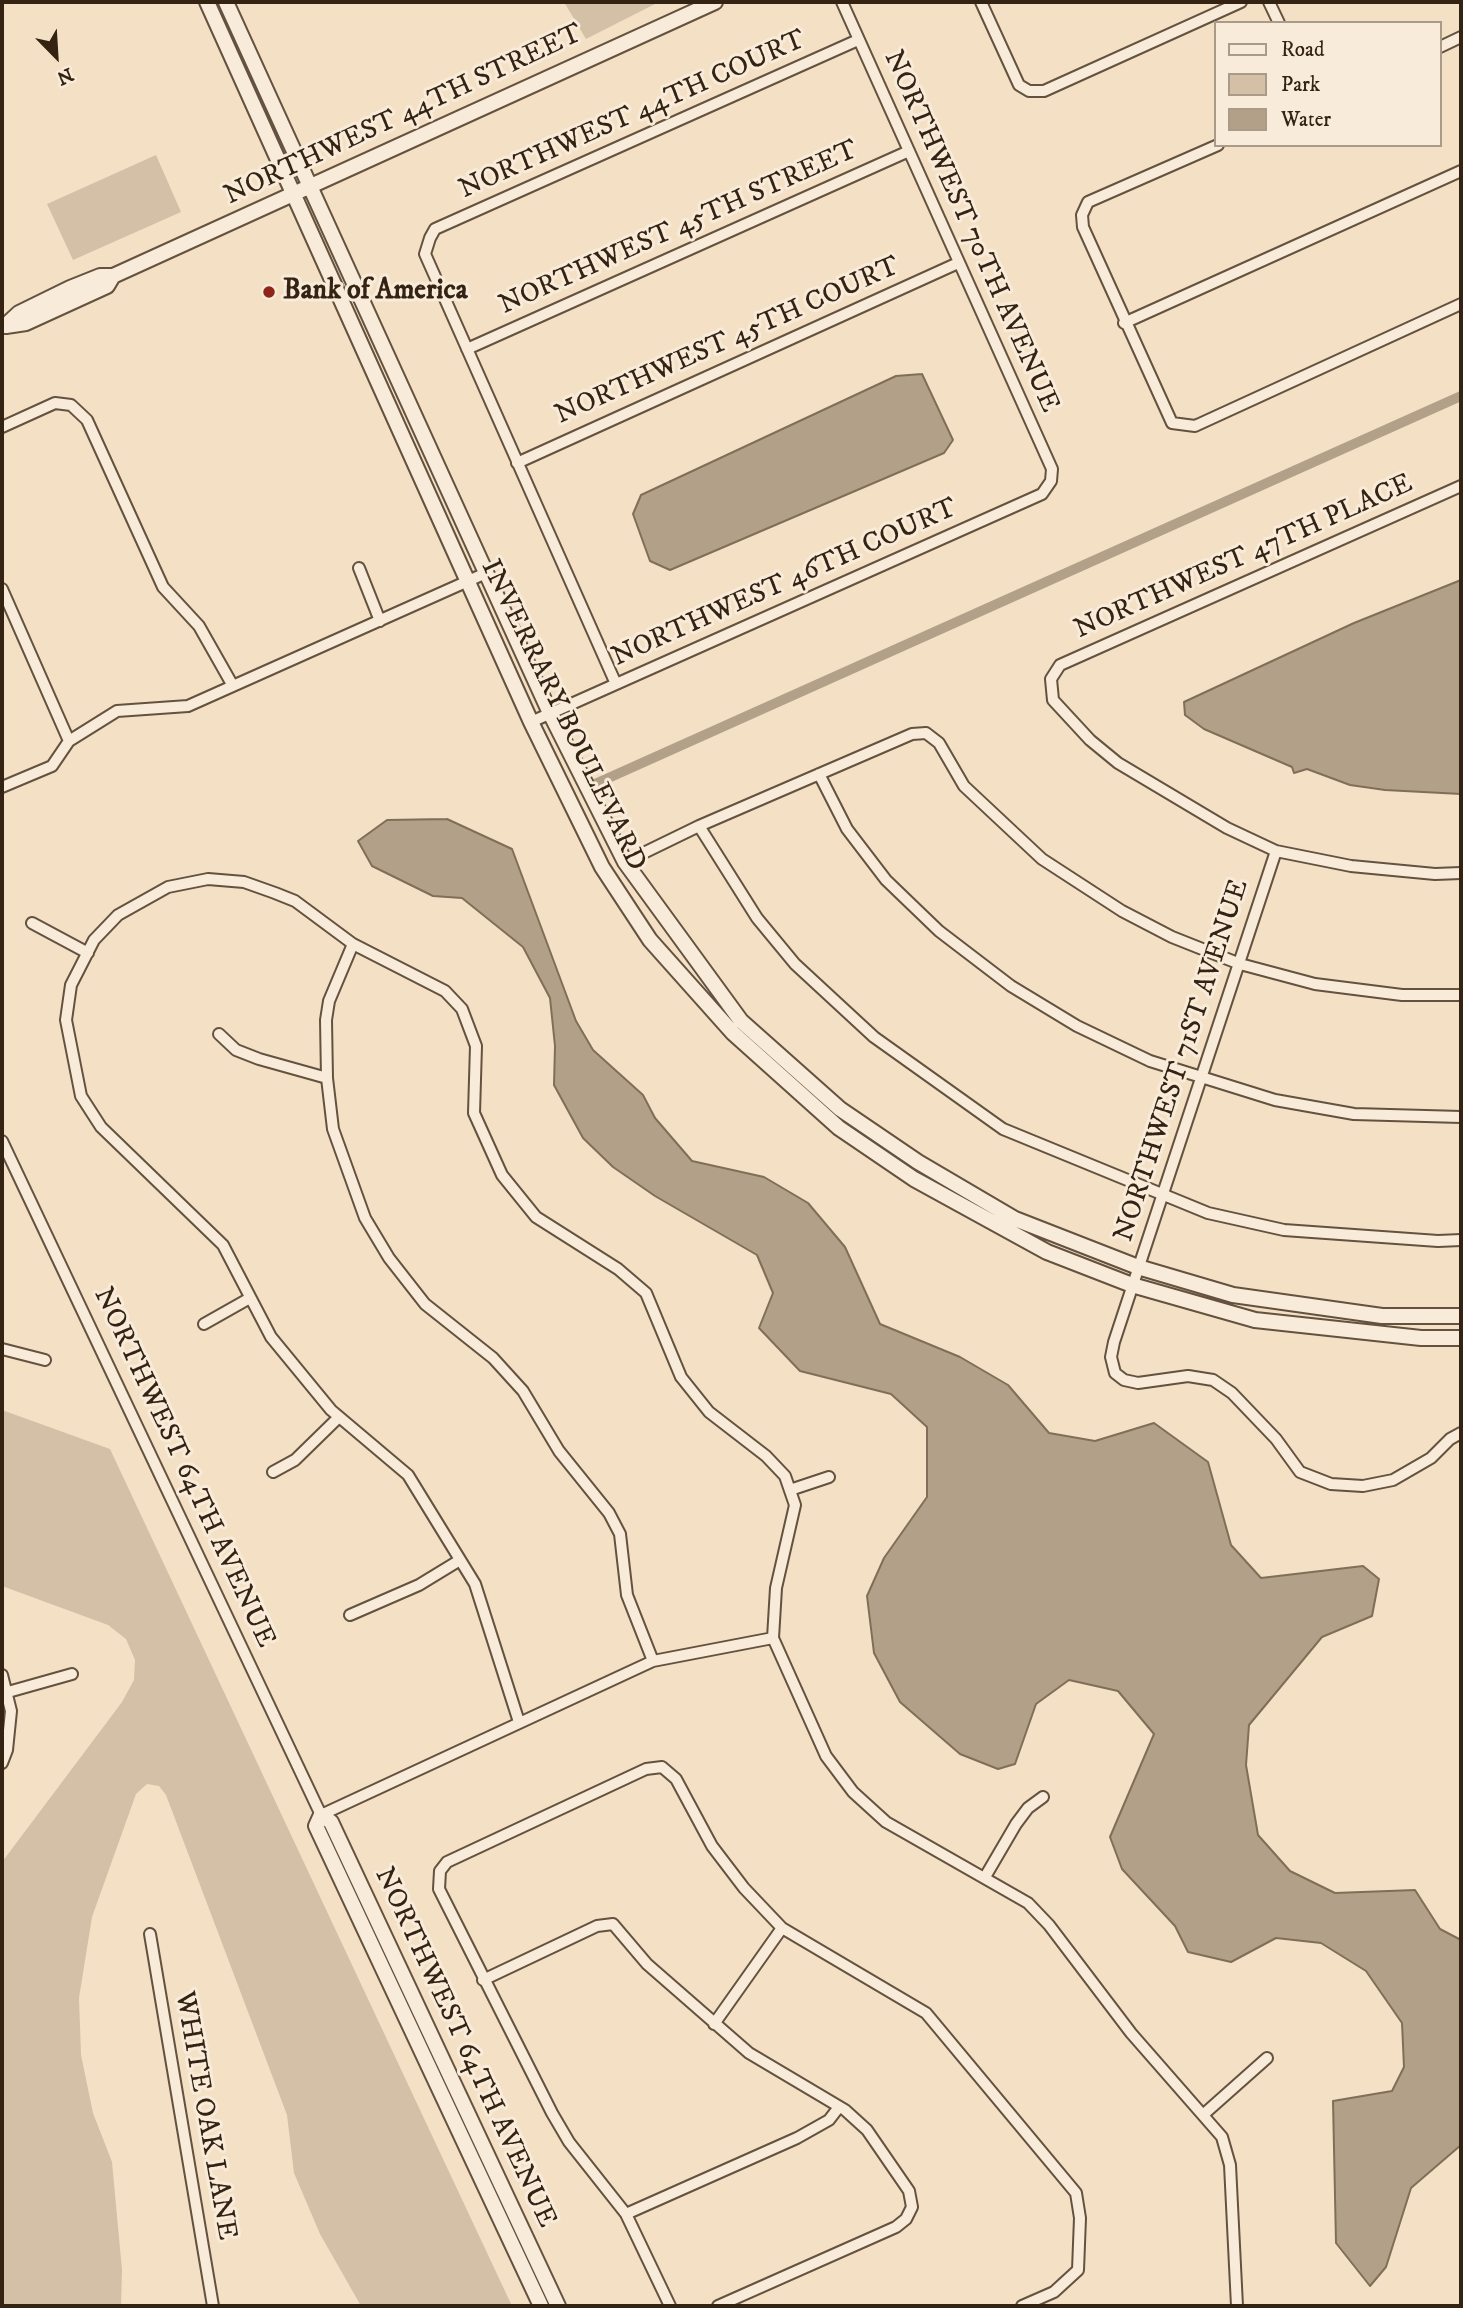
<!DOCTYPE html>
<html>
<head>
<meta charset="utf-8">
<style>
  body { margin:0 }
  #map { position:relative; width:1463px; height:2308px; overflow:hidden; background:#f4e0c5; font-family:"IM FELL DW Pica",serif }
  canvas { display:block }
  .frame { position:absolute; inset:0; border:4px solid #342312; pointer-events:none }
  .legend { position:absolute; left:1214px; top:21px; width:228px; height:126px; box-sizing:border-box; background:#f8ebd9; border:2px solid #aa9b89; margin:0; padding:9px 12px; list-style:none; font-size:21px; color:#342312 }
  .legend li { display:flex; align-items:center; gap:14px; height:35px }
  .legend b { width:35px; border:2px solid #aa9b89 }
  .north { position:absolute; left:21px; top:21px; width:70px; height:70px; -webkit-text-stroke:5px #f8ebd9; paint-order:stroke; rotate:156deg; font-size:19px; font-weight:700; line-height:28px; text-align:center; color:#342312 }
  .north::after { content:''; display:block; margin:auto; width:24px; height:32px; background:#342312; clip-path:polygon(50% 0,100% 100%,50% 72%,0 100%) }
</style>
</head>
<body>
<div id="map">
<canvas width="1463" height="2308"></canvas>
<div class="frame"></div>
<ul class="legend">
<li><b style="height:9px;background:#f8ebd9"></b>Road</li>
<li><b style="height:19px;background:#d3c0a7"></b>Park</li>
<li><b style="height:19px;background:#b3a088"></b>Water</li>
</ul>
<div class="north">N</div>
</div>
<script>
const ctx = document.querySelector('canvas').getContext('2d');
ctx.lineJoin = 'round';
function fill(path, color) { ctx.fillStyle = color; ctx.fill(path, 'evenodd'); }
const shape = rows => new Path2D(rows.map(r => 'M' + r).join(''));
function trace(path, color, width, dash) { ctx.strokeStyle = color; ctx.lineWidth = width; ctx.lineCap = dash ? 'butt' : 'round'; ctx.setLineDash(dash || []); ctx.stroke(path); }
function label(font, color, halo, rows, align = 'center') {
  ctx.font = font + ' "IM FELL DW Pica",serif'; ctx.lineWidth = 6; ctx.setLineDash([]); ctx.textBaseline = 'middle'; ctx.strokeStyle = halo; ctx.fillStyle = color; for (const [text, x, y, turn = 0] of rows) {
    ctx.save(); ctx.translate(x, y); ctx.rotate((+turn || 0) * Math.PI / 180); ctx.textAlign = isNaN(turn) ? turn : align; if (halo) ctx.strokeText(text, 0, 0); ctx.fillText(text, 0, 0); ctx.restore();
  }
}
fill(shape([
  [564,2,659,2,586,39],
  [156,155,181,212,73,260,47,204],
  [2,1410,110,1449,512,2306,361,2306,320,2234,294,2173,287,2115,166,1795,159,1786,147,1784,136,1794,92,1917,79,1998,81,2055,93,2113,112,2162,122,2270,121,2306,2,2306,2,1862,122,1702,134,1680,135,1660,126,1639,108,1625,2,1586]
]), '#d3c0a7');
const water = shape([
  [922,374,953,440,944,453,670,570,650,561,633,514,641,495,896,376,922,374],
  [1461,580,1461,794,1385,790,1350,785,1307,769,1294,773,1292,767,1204,729,1185,715,1184,702,1354,623,1461,580],
  [447,819,512,849,576,1021,593,1050,643,1095,655,1118,692,1161,764,1177,808,1203,845,1247,880,1324,960,1357,1008,1385,1049,1433,1095,1441,1154,1423,1208,1462,1231,1545,1261,1578,1363,1566,1379,1579,1372,1616,1322,1637,1249,1725,1246,1765,1258,1835,1290,1871,1335,1893,1415,1890,1440,1929,1461,1940,1461,2145,1411,2188,1386,2267,1370,2286,1336,2243,1333,2101,1392,2091,1404,2067,1402,2023,1366,1971,1321,1943,1276,1938,1231,1962,1188,1952,1175,1926,1122,1869,1110,1837,1154,1734,1118,1691,1069,1680,1036,1704,1015,1764,998,1769,960,1754,900,1702,874,1653,867,1596,884,1558,927,1497,927,1427,891,1394,800,1371,759,1328,773,1293,757,1255,655,1196,613,1167,583,1138,554,1085,555,1046,550,998,523,947,462,898,433,896,372,866,358,841,387,820,447,819]
]);
fill(water, '#b3a088');
trace(water, '#806e59', 2);
trace(shape([
  [595,784,1461,396]
]), '#b3a088', 10);
const minor = shape([
  [981,2,1019,85,1029,91,1044,91,1241,2],
  [1269,2,1279,23],
  [1440,47,1461,37],
  [1218,145,1088,202,1082,215,1083,227,1172,423,1195,426,1461,304],
  [1124,323,1461,171],
  [467,349,909,151],
  [2,427,55,403,71,405,87,420,163,587,199,626,233,686],
  [517,463,958,263],
  [1461,486,1060,665,1051,679,1053,700,1090,740,1118,763,1227,828,1276,851,1351,866,1435,874,1461,873],
  [359,568,380,621],
  [2,589,69,741],
  [616,684,425,254,430,238,435,229,858,40],
  [531,722,1042,494,1051,481,1052,469,842,2],
  [819,774,847,829,886,880,939,931,1011,986,1077,1026,1150,1061,1275,1100,1354,1114,1461,1117],
  [2,787,52,766,69,741,117,711,188,706,486,573],
  [699,826,757,918,795,964,874,1037,1003,1129,1208,1213,1284,1230,1438,1241,1461,1240],
  [1276,851,1114,1342,1111,1357,1115,1373,1124,1380,1138,1383,1188,1376,1213,1380,1232,1393,1276,1439,1300,1472,1331,1484,1363,1486,1393,1480,1431,1458,1450,1439,1461,1433],
  [625,862,699,826,912,734,926,733,939,743,964,786,1042,859,1122,911,1172,937,1240,964,1315,984,1402,995,1461,995],
  [32,923,88,953],
  [353,944,329,1001,326,1020,327,1078,333,1129,365,1218,389,1258,425,1304,493,1358,523,1391,559,1451,609,1513,620,1534,627,1595,653,1661],
  [219,1034,236,1050,259,1059,327,1078],
  [2,1141,321,1815,653,1661,773,1638],
  [204,1324,250,1298],
  [2,1349,45,1360],
  [273,1472,295,1460,339,1417],
  [790,1490,829,1477],
  [350,1615,419,1585,460,1560],
  [2,1675,11,1711,7,1750,2,1763],
  [8,1692,72,1674],
  [519,1722,475,1584,408,1475,331,1410,271,1337,223,1245,101,1127,81,1096,66,1020,71,985,94,940,118,915,168,887,208,879,244,882,275,893,295,901,353,944,445,991,462,1009,476,1046,474,1113,502,1175,536,1217,618,1269,646,1293,681,1377,709,1412,766,1456,785,1476,795,1505,776,1588,773,1638,826,1756,853,1792,886,1822,1028,1903,1049,1925,1131,2033,1222,2137,1230,2165,1237,2306],
  [985,1877,1016,1824,1028,1808,1043,1797],
  [150,1934,213,2306],
  [483,1980,597,1926,613,1924,647,1964,749,2053,845,2110,867,2130,909,2191,912,2207,906,2219,896,2227,718,2306],
  [714,2024,782,1928],
  [1204,2114,1267,2058],
  [626,2214,797,2138,829,2120,839,2107],
  [670,2306,626,2214,569,2142,552,2113,439,1889,440,1871,447,1862,646,1769,662,1767,676,1779,712,1846,744,1888,782,1928,926,2013,1076,2193,1080,2218,1078,2270,1054,2292,1022,2306]
]);
const tertiary = shape([
  [207,2,531,722,602,867,650,940,733,1033,839,1128,914,1179,1047,1252,1132,1285,1255,1320,1421,1338,1461,1338],
  [226,2,550,713,625,862,741,1021,840,1109,918,1162,1015,1219,1138,1267,1233,1295,1382,1316,1461,1316],
  [5,326,19,313,70,288,100,276,113,276,715,2],
  [6,326,26,323,107,286,113,276],
  [541,2306,316,1826,321,1815,331,1822,558,2306]
]);
trace(minor, '#64523f', 14);
trace(tertiary, '#64523f', 18);
trace(minor, '#f8ebd9', 10);
trace(tertiary, '#f8ebd9', 14);
for (const [x, y, r, color] of [
  [269,292,7,"#8f2418"]
]) { const dot = new Path2D(); dot.arc(x, y, r, 0, 2 * Math.PI); ctx.fillStyle = color; ctx.fill(dot); trace(dot, '#f8ebd9', 2.5); }
label('28px', '#342312', '#f8ebd9', [
  ["NORTHWEST 44TH STREET",404,116,-25],
  ["NORTHWEST 44TH COURT",633,116,-24],
  ["NORTHWEST 45TH STREET",679,229,-24],
  ["NORTHWEST 70TH AVENUE",970,232,66],
  ["NORTHWEST 45TH COURT",728,342,-24],
  ["NORTHWEST 47TH PLACE",1244,558,-24],
  ["NORTHWEST 46TH COURT",785,584,-24],
  ["INVERRARY BOULEVARD",562,716,64],
  ["NORTHWEST 71ST AVENUE",1183,1061,-72],
  ["NORTHWEST 64TH AVENUE",183,1468,65],
  ["NORTHWEST 64TH AVENUE",464,2048,65],
  ["WHITE OAK LANE",204,2116,80]
]);
label('bold 28px', '#342312', '#f8ebd9', [
  ["Bank of America",283,292]
], 'left');
</script>
</body>
</html>
